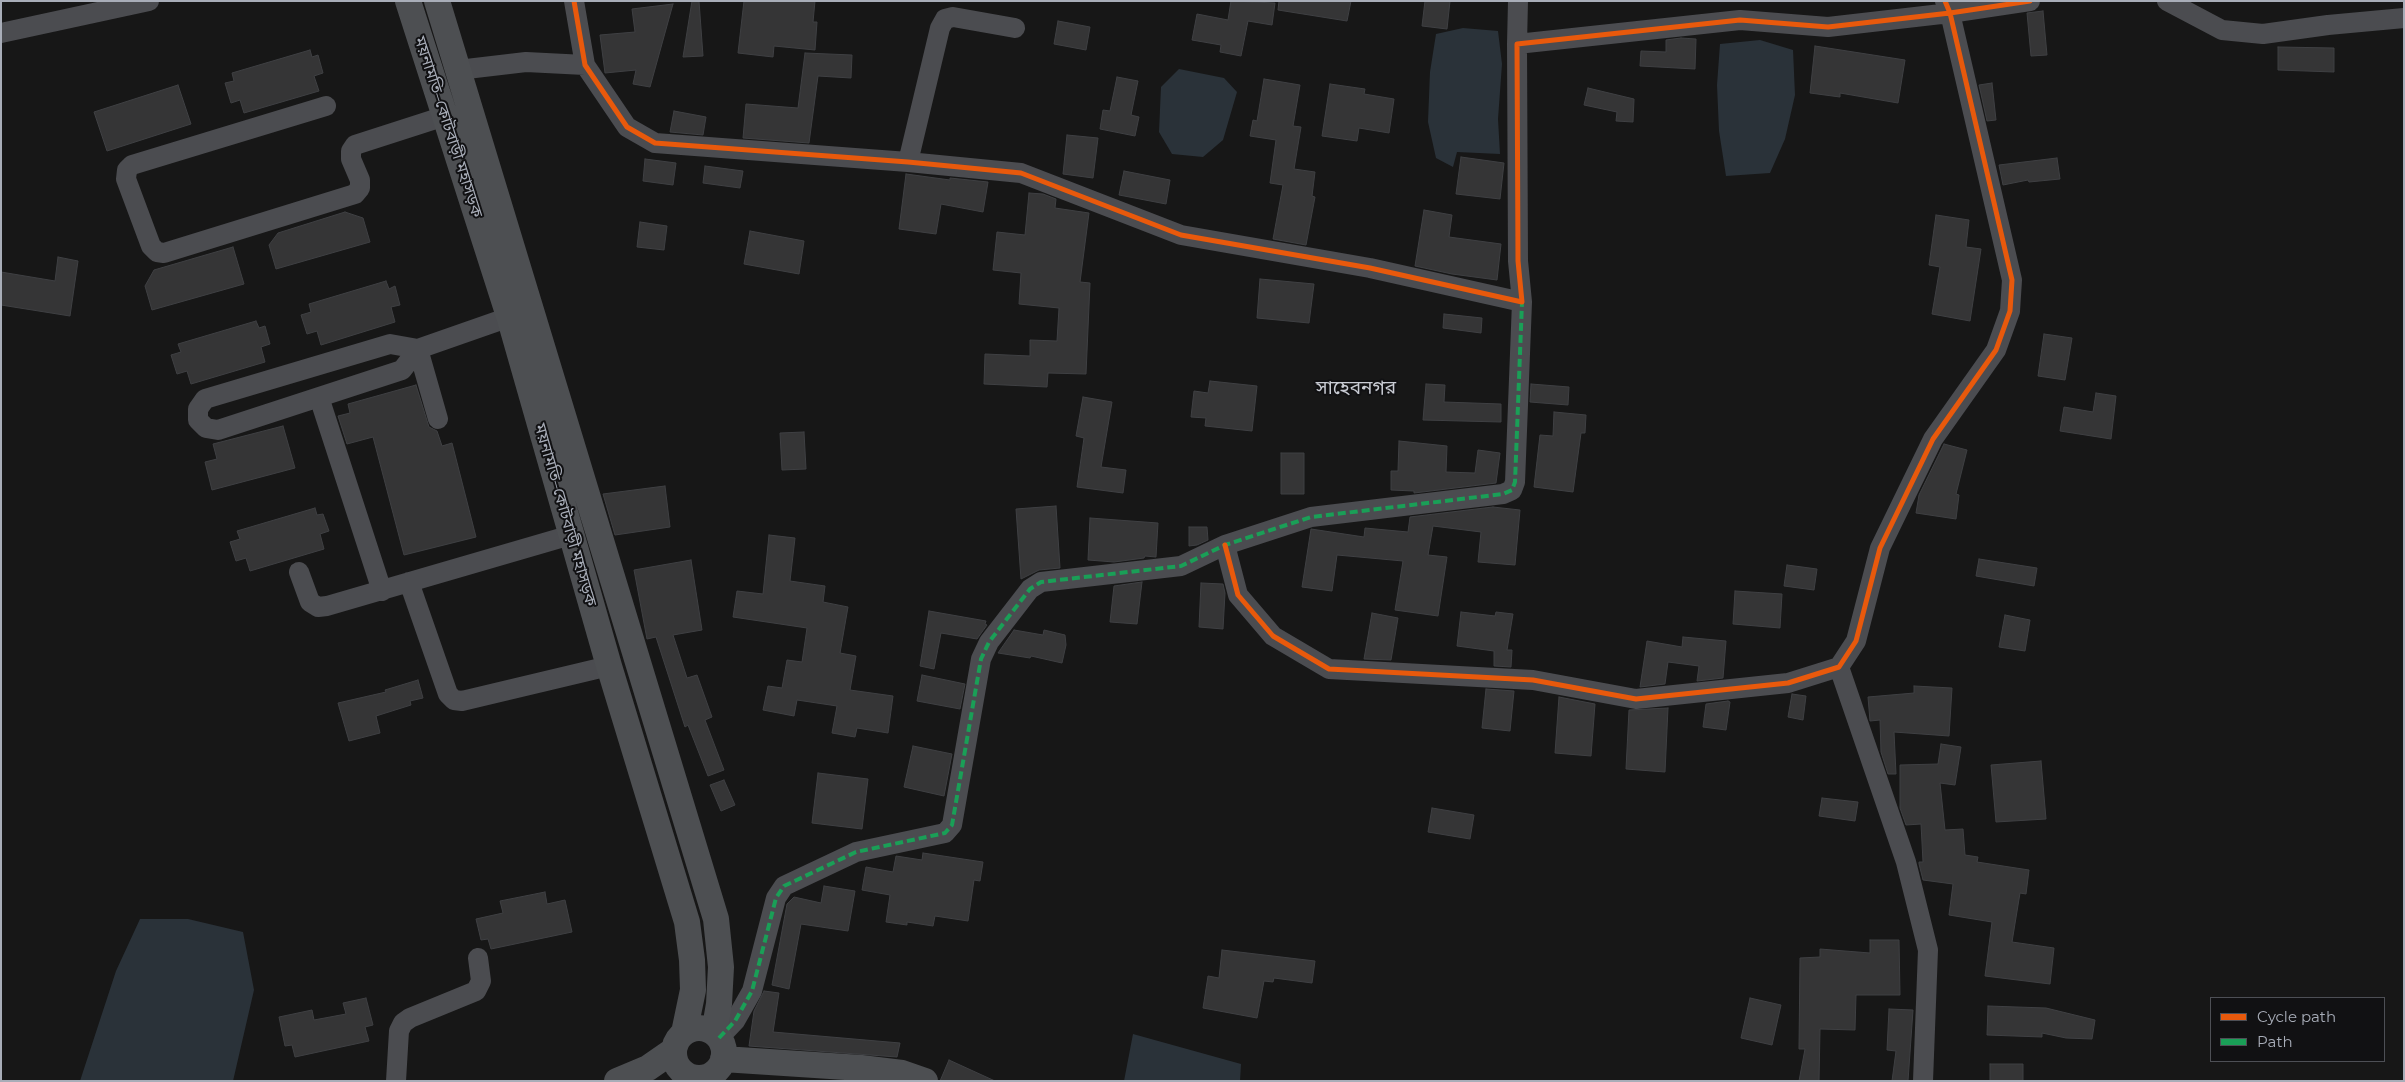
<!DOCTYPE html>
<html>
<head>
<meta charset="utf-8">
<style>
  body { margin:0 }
  #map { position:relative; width:2405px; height:1082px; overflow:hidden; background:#171717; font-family:Montserrat,sans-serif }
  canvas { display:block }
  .frame { position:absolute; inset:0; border:2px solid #a8adb8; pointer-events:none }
  .legend { position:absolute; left:2210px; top:997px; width:175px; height:65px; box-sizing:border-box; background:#111113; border:1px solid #4d4f55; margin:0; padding:6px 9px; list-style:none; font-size:15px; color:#a8adb8 }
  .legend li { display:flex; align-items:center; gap:10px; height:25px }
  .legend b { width:25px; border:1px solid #4d4f55 }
</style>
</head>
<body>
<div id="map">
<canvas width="2405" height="1082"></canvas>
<div class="frame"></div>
<ul class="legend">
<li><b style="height:6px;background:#e8590c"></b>Cycle path</li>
<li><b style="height:6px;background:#1a9f57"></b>Path</li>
</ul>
</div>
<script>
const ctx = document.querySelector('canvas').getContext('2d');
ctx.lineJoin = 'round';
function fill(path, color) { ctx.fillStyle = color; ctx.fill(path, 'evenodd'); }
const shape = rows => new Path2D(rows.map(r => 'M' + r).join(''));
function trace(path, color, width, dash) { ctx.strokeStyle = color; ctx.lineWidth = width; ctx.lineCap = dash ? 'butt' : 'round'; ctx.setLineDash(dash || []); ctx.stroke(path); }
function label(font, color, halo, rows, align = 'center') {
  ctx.font = font + ' Montserrat,"Noto Sans Bengali",sans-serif'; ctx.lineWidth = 4; ctx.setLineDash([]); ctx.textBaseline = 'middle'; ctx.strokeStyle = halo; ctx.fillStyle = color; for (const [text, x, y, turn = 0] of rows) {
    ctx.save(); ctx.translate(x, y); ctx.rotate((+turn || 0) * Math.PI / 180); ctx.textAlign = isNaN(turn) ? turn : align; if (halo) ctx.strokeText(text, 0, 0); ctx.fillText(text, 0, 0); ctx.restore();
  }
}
fill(shape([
  [1463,28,1498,31,1502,64,1498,119,1500,154,1457,152,1453,167,1436,158,1428,122,1430,72,1436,34],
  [1760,40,1793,50,1795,95,1785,139,1770,173,1726,176,1719,131,1717,85,1720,44],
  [1179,69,1224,78,1237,92,1223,140,1203,157,1172,154,1159,132,1161,87],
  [140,919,188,919,243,932,254,990,233,1081,80,1081,116,971],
  [1133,1034,1241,1064,1240,1081,1124,1081]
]), '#2a3239');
const building = shape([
  [692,1,699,1,703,56,683,57,692,1],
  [744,1,815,1,813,22,817,22,815,50,774,46,773,57,738,53,744,1],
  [1231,1,1275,3,1272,25,1248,21,1241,56,1220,52,1221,45,1192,40,1197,14,1228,20,1231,1],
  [1279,1,1351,1,1347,21,1278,10,1279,1],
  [1425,1,1450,1,1447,29,1422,26,1425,1],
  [673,4,650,87,633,84,636,70,605,73,600,35,635,32,632,9,673,4],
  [2043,11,2047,55,2031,56,2027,13,2043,11],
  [1058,21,1090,27,1086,50,1054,44,1058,21],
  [1681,38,1696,39,1695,69,1640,66,1641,51,1666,52,1666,40,1681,38],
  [1815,46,1905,60,1898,103,1840,93,1840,97,1810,93,1815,46],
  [2278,47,2334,48,2334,72,2278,70,2278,47],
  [310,50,312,57,318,55,323,73,314,76,319,91,244,113,240,100,231,103,225,83,234,81,232,73,310,50],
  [805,53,852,55,851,78,818,76,809,143,743,138,746,104,798,108,805,53],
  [1117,77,1138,81,1131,115,1139,117,1135,136,1100,129,1103,110,1110,111,1117,77],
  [1264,79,1300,85,1293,126,1301,127,1294,169,1315,172,1312,196,1315,197,1306,245,1273,239,1283,185,1270,183,1276,140,1250,136,1253,120,1257,121,1264,79],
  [1992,83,1996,120,1987,121,1979,85,1992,83],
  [1330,84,1365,89,1364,94,1394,99,1389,133,1359,128,1357,141,1322,136,1330,84],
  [178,85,191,124,107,151,94,112,178,85],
  [1588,88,1634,99,1633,122,1616,121,1617,112,1584,105,1588,88],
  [674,111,706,117,703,135,670,132,674,111],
  [1067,135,1098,138,1093,178,1063,174,1067,135],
  [1461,157,1504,163,1500,199,1456,194,1461,157],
  [2057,158,2060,179,2029,182,2028,180,2003,185,1999,165,2057,158],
  [645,159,676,163,673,185,643,181,645,159],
  [705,166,743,171,740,188,703,183,705,166],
  [1124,171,1170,180,1166,204,1119,195,1124,171],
  [906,174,950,180,950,178,988,182,983,212,941,204,936,234,899,229,906,174],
  [1029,193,1043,194,1056,199,1055,208,1089,213,1080,282,1090,283,1086,374,1048,373,1047,387,984,384,985,354,1030,356,1030,340,1057,341,1059,308,1019,304,1021,273,993,270,997,232,1025,235,1029,193],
  [1424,210,1452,215,1449,237,1501,244,1497,280,1452,274,1415,266,1424,210],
  [345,212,363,218,370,242,276,269,269,245,278,233,345,212],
  [1936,215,1969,220,1966,247,1981,249,1970,321,1932,314,1940,267,1929,265,1936,215],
  [640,222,667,226,664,250,637,247,640,222],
  [750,231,804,241,799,274,744,264,750,231],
  [233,247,244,284,152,310,145,286,154,270,233,247],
  [58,257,78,261,70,316,1,305,1,272,55,281,58,257],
  [1260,279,1314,284,1309,323,1257,318,1260,279],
  [386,281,389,289,395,286,400,305,391,307,395,322,321,345,317,331,307,334,301,315,311,312,309,304,386,281],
  [1444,314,1482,318,1481,333,1443,328,1444,314],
  [256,321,259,328,265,326,270,344,261,347,265,362,191,384,187,371,177,374,171,355,181,352,178,344,256,321],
  [2044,334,2072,338,2065,380,2038,376,2044,334],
  [1210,381,1257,386,1252,431,1205,426,1206,418,1191,417,1194,391,1208,393,1210,381],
  [1426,384,1445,385,1444,402,1501,404,1501,422,1423,420,1426,384],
  [1531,384,1569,387,1568,405,1530,402,1531,384],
  [416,385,429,427,437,431,442,446,452,443,476,537,404,555,373,437,347,444,338,416,350,413,348,404,416,385],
  [2096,393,2116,396,2111,439,2060,431,2064,407,2093,412,2096,393],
  [1083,397,1112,402,1101,467,1126,470,1123,493,1077,487,1084,438,1076,436,1083,397],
  [1554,412,1586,415,1585,433,1581,433,1573,492,1534,487,1540,435,1553,436,1554,412],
  [283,426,295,468,212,490,205,462,217,459,213,444,283,426],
  [804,432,806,469,782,470,780,433,804,432],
  [1399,441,1447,446,1446,472,1475,473,1478,450,1500,453,1496,483,1414,493,1414,491,1391,490,1391,471,1398,471,1399,441],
  [1944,444,1967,450,1956,494,1959,495,1956,519,1916,513,1919,495,1944,444],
  [1281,453,1304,453,1304,494,1281,494,1281,453],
  [665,486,670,527,615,535,603,494,665,486],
  [1056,506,1060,568,1039,570,1021,579,1016,509,1056,506],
  [1493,507,1520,510,1515,565,1478,562,1481,532,1433,526,1428,555,1447,557,1438,616,1395,610,1403,561,1337,555,1332,591,1302,587,1311,529,1364,537,1365,528,1408,532,1410,517,1493,507],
  [315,508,317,515,323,514,329,531,320,534,324,549,250,571,246,558,236,561,230,542,240,539,237,531,315,508],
  [1090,518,1158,523,1156,557,1145,556,1144,558,1114,562,1088,560,1090,518],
  [1189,527,1207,527,1208,540,1197,545,1189,546,1189,527],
  [769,535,795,538,790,581,825,586,823,602,848,607,840,653,856,656,850,690,893,696,888,733,857,728,855,737,832,733,837,706,797,700,794,716,763,710,768,686,782,688,787,660,802,662,807,628,733,617,737,591,763,594,769,535],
  [1979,559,2037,568,2034,586,1976,576,1979,559],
  [691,560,702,630,673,635,687,678,697,675,712,717,705,720,724,770,708,776,688,725,685,727,656,637,647,639,634,570,691,560],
  [1787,565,1817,569,1814,590,1784,586,1787,565],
  [1142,582,1137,624,1110,622,1114,586,1142,582],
  [1201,583,1223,584,1225,593,1223,629,1199,627,1201,583],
  [1735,591,1782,594,1780,628,1733,624,1735,591],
  [929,611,986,621,985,624,987,625,977,639,941,633,934,669,920,666,929,611],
  [1461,612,1495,616,1496,612,1513,614,1507,650,1512,650,1511,667,1494,666,1494,651,1457,646,1461,612],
  [1372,613,1398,618,1391,660,1364,659,1372,613],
  [2005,615,2030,620,2025,651,1999,647,2005,615],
  [1014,630,1043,635,1044,630,1065,635,1066,645,1062,663,1031,656,1030,658,998,653,1014,630],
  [1683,637,1726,641,1723,678,1697,681,1699,666,1668,662,1665,684,1640,687,1647,641,1682,647,1683,637],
  [922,675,965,684,960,709,917,701,922,675],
  [418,680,423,698,410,701,411,705,376,716,380,733,349,741,338,703,386,692,385,690,418,680],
  [1914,686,1952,688,1949,736,1894,732,1896,774,1888,774,1881,752,1880,720,1870,721,1868,697,1914,693,1914,686],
  [1486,689,1514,691,1510,731,1482,728,1486,689],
  [1792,694,1806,696,1803,720,1788,717,1792,694],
  [1559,697,1595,704,1591,756,1555,753,1559,697],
  [1728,701,1730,702,1726,730,1703,727,1706,704,1728,701],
  [1668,708,1665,772,1626,769,1629,710,1668,708],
  [1941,744,1961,747,1955,785,1940,783,1945,830,1963,829,1965,855,1978,857,1977,862,2029,870,2026,894,2020,893,2012,942,2054,948,2050,984,1985,976,1992,922,1949,915,1953,884,1923,880,1919,864,1919,862,1923,862,1921,824,1906,825,1900,808,1900,765,1938,764,1941,744],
  [913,746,952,754,944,796,904,787,913,746],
  [2041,761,2046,819,1996,822,1991,765,2041,761],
  [818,773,868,779,862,829,812,823,818,773],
  [724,780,735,805,721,811,710,785,724,780],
  [1822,798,1858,802,1855,821,1819,816,1822,798],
  [1432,808,1474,815,1470,839,1428,832,1432,808],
  [923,853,983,862,980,881,974,880,968,921,935,916,933,926,907,922,907,925,886,922,890,895,862,890,866,867,893,872,896,856,922,860,923,853],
  [824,886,855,891,848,931,801,924,789,989,772,985,787,904,794,897,821,903,824,886],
  [545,892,547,904,565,900,572,932,491,949,488,939,481,940,476,919,503,913,500,901,545,892],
  [1870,940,1899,940,1900,995,1856,995,1855,1030,1820,1029,1819,1081,1799,1081,1805,1049,1799,1049,1800,958,1820,957,1820,949,1870,953,1870,940],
  [1222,950,1315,961,1312,983,1274,978,1273,982,1264,981,1257,1018,1203,1008,1208,976,1219,978,1222,950],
  [764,991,779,993,773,1032,900,1043,897,1057,749,1046,754,1011,764,991],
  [366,998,373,1025,365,1027,369,1041,295,1057,292,1045,285,1046,279,1017,312,1010,314,1020,346,1014,343,1003,366,998],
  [1750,998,1781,1005,1772,1045,1741,1038,1750,998],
  [1988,1006,2046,1008,2095,1020,2092,1039,2066,1038,2042,1033,2042,1037,1987,1035,1988,1006],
  [1889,1009,1913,1010,1908,1081,1892,1081,1896,1051,1887,1050,1889,1009],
  [949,1060,995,1081,940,1081,949,1060],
  [1990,1064,2023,1064,2023,1081,1990,1081,1990,1064]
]);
fill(building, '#353536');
trace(building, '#3f4043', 1);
trace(shape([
  [574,1,585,65,627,127,655,143,908,162,1021,173,1181,235,1370,268,1522,302,1518,261,1517,44,1740,20,1828,27,1950,13,2030,1],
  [2167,1,2222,30,2263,34,2328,25,2404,18],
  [1,33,149,1],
  [1517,44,1518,1],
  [458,70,526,62,585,65],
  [326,106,132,165,127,170,126,179,151,246,157,252,164,253,355,194,360,188,360,180,351,159,351,151,355,145,445,116],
  [908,162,940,28,945,19,953,17,1015,28],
  [418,349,402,370,218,430,206,428,198,420,198,409,205,399,390,344,418,349,521,313],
  [418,349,438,419],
  [319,397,382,591],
  [1225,545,1238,595,1273,636,1329,669,1533,680,1636,699,1788,683,1839,667,1856,641,1880,548,1933,439,1996,350,2010,311,2012,280,1950,13,1945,1],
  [299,572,310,602,318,607,327,606,571,535],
  [409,582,448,694,454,700,462,701,609,666],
  [1839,667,1906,862,1928,950,1923,1081],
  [719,1038,735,1021,752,991,776,898,784,886,856,852,945,833,952,825,981,659,989,642,1030,589,1041,582,1181,566,1225,545,1311,517,1503,494,1512,490,1515,482,1522,302],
  [708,1077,708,1081],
  [396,1081,399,1031,403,1023,410,1018,476,991,481,981,478,958]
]), '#4b4c50', 20);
trace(shape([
  [408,1,509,316,609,666,687,922,692,960,693,990,684,1033],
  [437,1,716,919,721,967,719,1004,714,1033],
  '674 1053a25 25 0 1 1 50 0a25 25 0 1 1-50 0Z',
  [723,1059,861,1068,902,1073,925,1081],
  [617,1081,648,1068,674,1050]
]), '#4d4f52', 26);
trace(shape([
  [719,1038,735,1021,752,991,776,898,784,886,856,852,945,833,952,825,981,659,989,642,1030,589,1041,582,1181,566,1225,545,1311,517,1503,494,1512,490,1515,482,1522,302]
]), '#1a9f57', 4, [8, 4]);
trace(shape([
  [574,1,585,65,627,127,655,143,908,162,1021,173,1181,235,1370,268,1522,302,1518,261,1517,44,1740,20,1828,27,1950,13,2030,1],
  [1225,545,1238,595,1273,636,1329,669,1533,680,1636,699,1788,683,1839,667,1856,641,1880,548,1933,439,1996,350,2010,311,2012,280,1950,13,1945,1]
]), '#e8590c', 5);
label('16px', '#a8adb8', '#111113', [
  ["ময়নামতি–কোটবাড়ী মহাসড়ক",448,127,72],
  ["ময়নামতি–কোটবাড়ী মহাসড়ক",565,515,74]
]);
label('19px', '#c9ccd4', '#111113', [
  ["সাহেবনগর",1356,388]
]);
</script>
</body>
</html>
